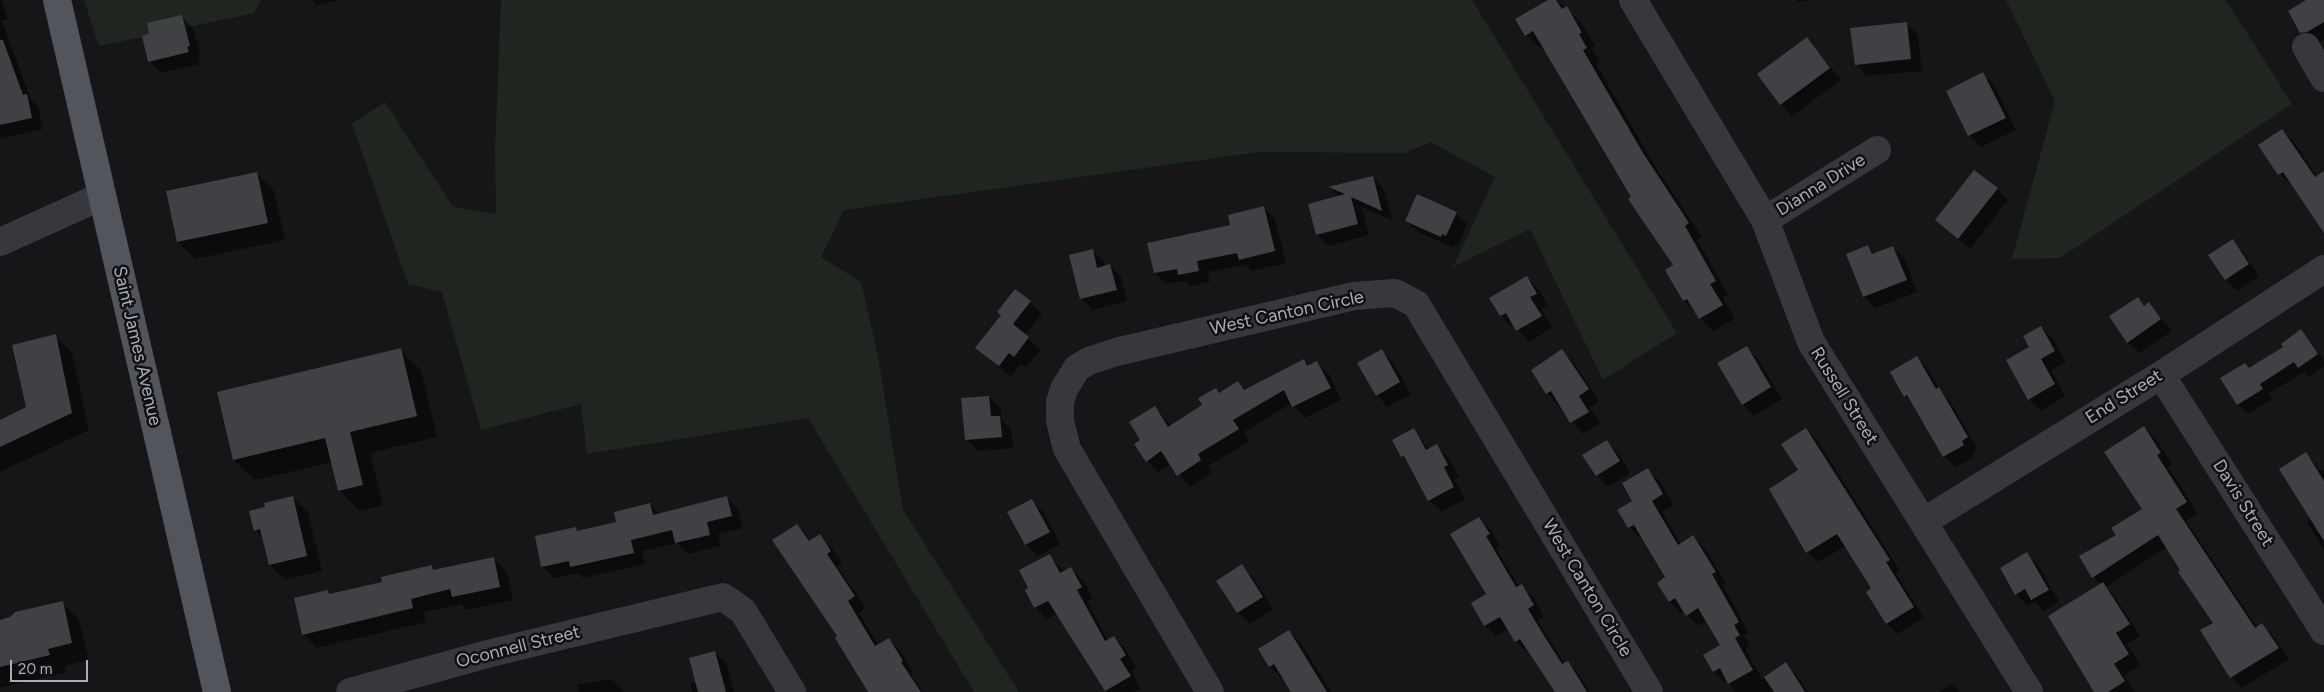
<!DOCTYPE html>
<html>
<head>
<meta charset="utf-8">
<style>
  body { margin:0 }
  #map { position:relative; width:2324px; height:692px; overflow:hidden; background:#161618; font-family:Figtree,sans-serif }
  canvas { display:block }
  .scale { position:absolute; left:10px; top:660px; width:78px; height:22px; box-sizing:border-box; border:2px solid #a8adb8; border-top:0; padding-left:6px; font-size:15px; line-height:18px; white-space:nowrap; color:#a8adb8; -webkit-text-stroke:4px #111113; paint-order:stroke }
</style>
</head>
<body>
<div id="map">
<canvas width="2324" height="692"></canvas>
<div class="scale">20 m</div>
</div>
<script>
const ctx = document.querySelector('canvas').getContext('2d');
ctx.lineJoin = 'round';
function fill(path, color) { ctx.fillStyle = color; ctx.fill(path, 'evenodd'); }
const shape = rows => new Path2D(rows.map(r => 'M' + r).join(''));
function trace(path, color, width, dash) { ctx.strokeStyle = color; ctx.lineWidth = width; ctx.lineCap = dash ? 'butt' : 'round'; ctx.setLineDash(dash || []); ctx.stroke(path); }
function label(font, color, halo, rows, align = 'center') {
  ctx.font = font + ' Figtree,sans-serif'; ctx.lineWidth = 5; ctx.setLineDash([]); ctx.textBaseline = 'middle'; ctx.strokeStyle = halo; ctx.fillStyle = color; for (const [text, x, y, turn = 0] of rows) {
    ctx.save(); ctx.translate(x, y); ctx.rotate((+turn || 0) * Math.PI / 180); ctx.textAlign = isNaN(turn) ? turn : align; if (halo) ctx.strokeText(text, 0, 0); ctx.fillText(text, 0, 0); ctx.restore();
  }
}
fill(shape([
  [84,0,261,0,254,13,99,46],
  [501,0,1472,0,1677,333,1603,380,1530,229,1453,267,1495,177,1431,142,1404,153,1259,152,844,210,821,257,861,282,878,356,903,510,1019,692,974,692,808,418,587,454,581,404,481,430,442,292,408,284,352,124,385,102,453,207,496,214,495,150],
  [2006,0,2226,0,2292,104,2060,258,2012,259,2055,101]
]), '#1e261f');
fill(shape([
  [0,0,2,0,8,19,2,21,31,100,38,107,43,129,0,139],
  [312,0,338,0,317,5],
  [1550,0,1556,0,1580,21,1595,46,1592,48,1600,62,1596,64,1656,168,1702,237,1697,240,1728,294,1723,298,1735,319,1713,331,1684,300,1674,266,1543,46,1540,48,1526,35],
  [1796,0,1810,0,1798,2],
  [2309,0,2324,0,2324,40,2313,44,2301,32],
  [181,16,193,28,201,57,198,58,200,64,161,73,150,61,151,35],
  [1906,23,1918,35,1922,71,1867,76,1856,65],
  [1807,39,1841,80,1792,116,1781,104],
  [1983,74,1994,85,2016,130,1981,147,1969,135],
  [2282,130,2294,142,2317,177,2324,173,2324,214,2279,174],
  [257,174,274,191,285,240,195,259,178,242],
  [1373,177,1384,189,1393,221,1362,207,1369,235,1329,246,1317,234,1340,197,1330,188],
  [1997,189,2008,200,1970,249,1936,220],
  [1263,207,1275,219,1286,263,1252,271,1245,265,1208,272,1210,282,1191,286,1185,281,1167,284,1155,273],
  [1456,213,1467,224,1458,247,1454,244,1453,247,1418,232,1407,221],
  [2232,241,2244,253,2259,276,2237,291,2226,279],
  [1868,247,1875,254,1893,247,1905,259,1917,292,1875,308,1864,296],
  [1092,250,1104,262,1105,267,1110,265,1121,277,1127,301,1093,310,1081,298],
  [1527,277,1538,289,1548,306,1541,309,1552,328,1529,342,1515,326,1512,327,1501,316],
  [1015,290,1042,314,1025,335,1040,350,1026,367,1021,364,1011,377,977,347,1002,315],
  [2138,299,2146,306,2149,304,2172,331,2139,353,2128,342],
  [2041,327,2053,339,2066,362,2051,370,2065,396,2041,411,2029,400,2008,361,2031,348],
  [2301,331,2324,360,2324,366,2309,377,2304,372,2268,394,2272,399,2248,414,2238,404,2250,369,2284,347],
  [55,336,72,353,89,430,0,472,0,422,28,407],
  [1746,347,1758,359,1782,399,1754,416,1743,404],
  [400,350,421,370,437,437,370,453,383,505,360,511,340,491,332,462,255,480,234,460],
  [1382,351,1393,362,1411,394,1388,407,1377,395],
  [1562,351,1573,362,1599,401,1590,408,1600,424,1583,434,1547,393],
  [1916,358,1928,369,1941,391,1950,401,1978,449,1972,453,1974,457,1956,468,1944,456,1914,405,1905,396],
  [1304,361,1309,366,1317,362,1329,374,1341,400,1305,418,1292,403,1244,432,1250,441,1208,466,1212,472,1190,487,1171,464,1158,472,1147,461,1142,440,1154,407,1171,426,1204,405,1216,389,1220,393,1238,382,1246,390],
  [989,397,1001,408,1001,419,1011,429,1013,448,978,451,966,439],
  [2144,427,2155,438,2172,464,2168,467,2198,513,2186,521,2258,628,2262,625,2273,636,2289,659,2242,688,2231,677,2215,623,2167,547,2106,587,2114,595,2140,636,2127,644,2140,665,2124,675,2135,692,2097,692,2101,585,2093,577,2118,536,2143,510],
  [1806,429,1817,440,1900,571,1896,573,1924,618,1897,634,1887,624,1868,592,1873,589,1846,546,1818,562,1807,552,1800,471],
  [1414,430,1429,450,1437,446,1448,457,1459,477,1454,479,1465,499,1441,511,1429,500,1411,466,1402,456],
  [1606,442,1618,453,1630,473,1608,487,1597,475],
  [2306,454,2321,471,2324,469,2324,550,2307,522,2311,518],
  [1647,469,1659,480,1674,505,1662,512,1681,544,1693,537,1704,548,1726,583,1723,585,1749,633,1744,636,1750,646,1745,649,1762,679,1786,664,1797,675,1808,692,1735,692,1728,681,1725,683,1714,671,1721,645,1707,621,1698,626,1684,611,1681,613,1670,602,1659,583,1667,577,1643,537,1640,538,1629,527,1633,501],
  [293,498,308,513,322,571,285,580,270,565,264,539,255,530,266,507],
  [727,498,738,509,743,528,718,534,721,546,688,554,677,543,642,551,645,564,583,578,578,573,554,578,542,566,576,528,579,532,617,523,650,504,660,514],
  [1032,501,1043,512,1061,544,1038,556,1026,545,1009,513],
  [1479,518,1490,529,1500,546,1496,548,1519,587,1522,586,1533,597,1544,617,1538,620,1554,647,1565,664,1568,662,1579,674,1590,692,1556,692,1529,651,1527,652,1516,641,1509,629,1496,636,1485,625,1473,603,1487,595],
  [797,525,811,541,819,535,831,547,842,563,837,566,866,608,859,613,879,646,889,640,900,651,913,673,911,674,923,692,869,692,839,637],
  [2027,554,2038,565,2059,601,2044,611,2035,602,2028,606,2016,594],
  [1049,555,1064,572,1071,569,1083,580,1093,599,1087,601,1108,641,1114,637,1125,649,1136,667,1131,671,1141,688,1134,692,1108,692,1058,613,1047,619,1035,607],
  [493,558,507,572,513,600,467,610,461,604,424,612,426,622,317,648,303,634,328,591,331,595,384,583,432,567,435,570],
  [1242,566,1253,578,1273,609,1250,624,1238,612],
  [62,603,79,620,89,660,65,666,66,672,0,688,0,621],
  [1289,631,1301,643,1331,692,1297,692,1283,676,1281,678,1270,666],
  [715,653,727,664,734,692,692,692,690,684,697,682],
  [612,679,625,692,579,692,577,685],
  [1952,683,1961,692,1939,692]
]), '#0007');
fill(shape([
  [1548,0,1556,0,1562,9,1567,6,1582,33,1579,34,1587,48,1583,50,1643,153,1689,223,1685,226,1716,281,1710,284,1723,305,1699,319,1687,299,1683,301,1665,270,1673,265,1628,199,1631,197,1533,31,1525,36,1515,19],
  [2306,0,2324,0,2324,22,2307,32,2300,33,2288,11],
  [182,15,190,46,187,47,189,52,148,62,142,36,149,34,147,23],
  [1907,22,1911,59,1855,65,1850,28],
  [1807,37,1830,68,1780,105,1757,74],
  [0,40,3,40,23,95,27,94,32,118,0,125],
  [1983,72,2006,118,1968,136,1946,91],
  [2282,129,2315,177,2324,171,2324,233,2283,172,2278,175,2258,145],
  [1974,170,1998,188,1958,239,1935,220],
  [257,172,268,223,177,242,166,191],
  [1373,176,1382,211,1351,197,1358,224,1316,235,1308,204,1345,194,1328,187],
  [1417,194,1457,212,1446,236,1442,234,1441,237,1405,221],
  [1264,206,1275,251,1239,260,1237,253,1197,261,1199,271,1178,275,1177,269,1154,273,1147,243,1230,225,1228,215],
  [2233,239,2249,264,2225,280,2208,255],
  [1868,245,1872,254,1893,246,1907,280,1863,297,1846,254],
  [1093,249,1097,268,1110,264,1117,290,1080,299,1069,255],
  [1527,276,1537,294,1530,297,1542,316,1516,331,1506,313,1500,316,1489,298],
  [1015,289,1031,301,1013,324,1029,337,1014,357,1009,353,999,366,975,348,1001,315,997,312],
  [2138,297,2144,306,2149,302,2161,319,2127,343,2109,316],
  [2041,326,2055,351,2041,359,2055,384,2028,400,2006,360,2029,347,2023,336],
  [2301,329,2318,354,2298,368,2294,362,2260,384,2263,389,2237,405,2220,378,2245,363,2249,368,2283,347,2281,344],
  [56,334,72,413,0,447,0,420,26,407,12,345],
  [1747,346,1771,387,1742,405,1717,363],
  [401,348,417,416,350,432,363,485,338,491,325,438,233,460,217,392],
  [1382,349,1400,382,1376,396,1357,363],
  [1562,349,1589,389,1579,396,1589,412,1570,423,1551,391,1546,394,1531,370],
  [1917,356,1936,389,1939,387,1968,437,1962,441,1964,445,1943,457,1907,395,1904,397,1890,372],
  [1304,359,1307,366,1317,361,1331,388,1292,407,1284,390,1233,420,1239,429,1198,454,1201,460,1177,476,1161,451,1146,462,1134,444,1140,440,1129,422,1155,406,1168,427,1202,405,1198,398,1216,388,1219,393,1238,381,1244,390],
  [989,396,991,416,1000,416,1002,437,965,440,961,398],
  [2144,426,2161,453,2157,455,2187,502,2176,509,2255,628,2262,623,2279,648,2230,678,2200,630,2213,623,2178,572,2180,570,2158,535,2092,578,2079,556,2116,535,2111,528,2142,509,2104,452],
  [1414,428,1426,450,1437,444,1448,465,1444,467,1454,487,1428,501,1404,456,1401,457,1392,440],
  [1806,428,1890,560,1886,562,1914,607,1886,624,1866,592,1871,588,1837,534,1806,553,1769,489,1798,470,1781,444],
  [1607,440,1620,461,1596,476,1582,455],
  [2306,452,2324,481,2324,541,2279,469],
  [1648,468,1663,494,1652,501,1678,545,1693,535,1716,572,1712,574,1739,622,1734,625,1740,635,1735,638,1753,670,1728,684,1720,668,1713,672,1703,655,1720,645,1698,608,1686,616,1675,598,1669,602,1657,583,1665,577,1634,525,1628,528,1617,510,1632,501,1622,483],
  [293,496,307,556,269,565,260,529,254,531,249,511,265,507,264,503],
  [727,496,732,516,707,522,710,535,675,543,672,530,631,540,634,553,570,567,569,561,541,567,535,536,576,527,577,531,616,522,614,512,650,503,653,515],
  [1032,499,1050,532,1025,545,1007,512],
  [1479,517,1490,534,1486,536,1516,587,1522,584,1534,605,1528,609,1543,634,1562,664,1568,661,1587,692,1555,692,1520,639,1515,642,1500,617,1484,626,1471,603,1486,594,1450,534],
  [797,524,809,541,820,534,831,551,827,554,855,596,848,601,875,646,889,638,903,661,901,662,921,692,868,692,835,638,837,636,772,540],
  [2027,552,2049,590,2031,600,2025,589,2015,595,2000,568],
  [1050,554,1060,573,1071,567,1082,587,1077,590,1105,641,1114,636,1126,655,1120,659,1131,676,1105,691,1048,601,1034,608,1025,590,1028,588,1019,570],
  [494,557,500,587,452,597,450,589,411,599,413,608,302,635,294,598,328,590,329,594,382,582,381,577,432,565,433,570],
  [1242,564,1263,597,1237,613,1216,581],
  [2103,582,2130,624,2116,633,2129,654,2114,664,2125,681,2108,692,2094,692,2048,616],
  [63,601,72,643,48,649,50,655,0,667,0,620,10,617,15,612],
  [1289,630,1311,666,1327,692,1291,692,1274,664,1269,667,1258,649],
  [715,651,726,692,698,692,689,658],
  [1786,662,1805,692,1774,692,1764,677]
]), '#404145');
trace(shape([
  [1633,0,1765,220,1811,342,2029,692],
  [2306,47,2324,78],
  [1765,220,1877,150],
  [0,242,102,196],
  [2161,375,2324,631],
  [1923,522,2161,375,2324,269],
  [350,692,491,653,723,597,743,611,792,692],
  [1210,692,1067,449,1060,421,1060,402,1064,389,1077,368,1089,361,1116,352,1354,296,1395,293,1416,304,1649,692]
]), '#37383d', 28);
trace(shape([
  [57,0,217,692]
]), '#53555c', 28);
label('18px', '#a8adb8', '#111113', [
  ["Dianna Drive",1821,185,-32],
  ["West Canton Circle",1287,313,-12],
  ["Saint James Avenue",137,346,77],
  ["Russell Street",1844,396,58],
  ["End Street",2124,397,-32],
  ["Davis Street",2243,503,58],
  ["West Canton Circle",1587,588,59],
  ["Oconnell Street",518,647,-14]
]);
</script>
</body>
</html>
